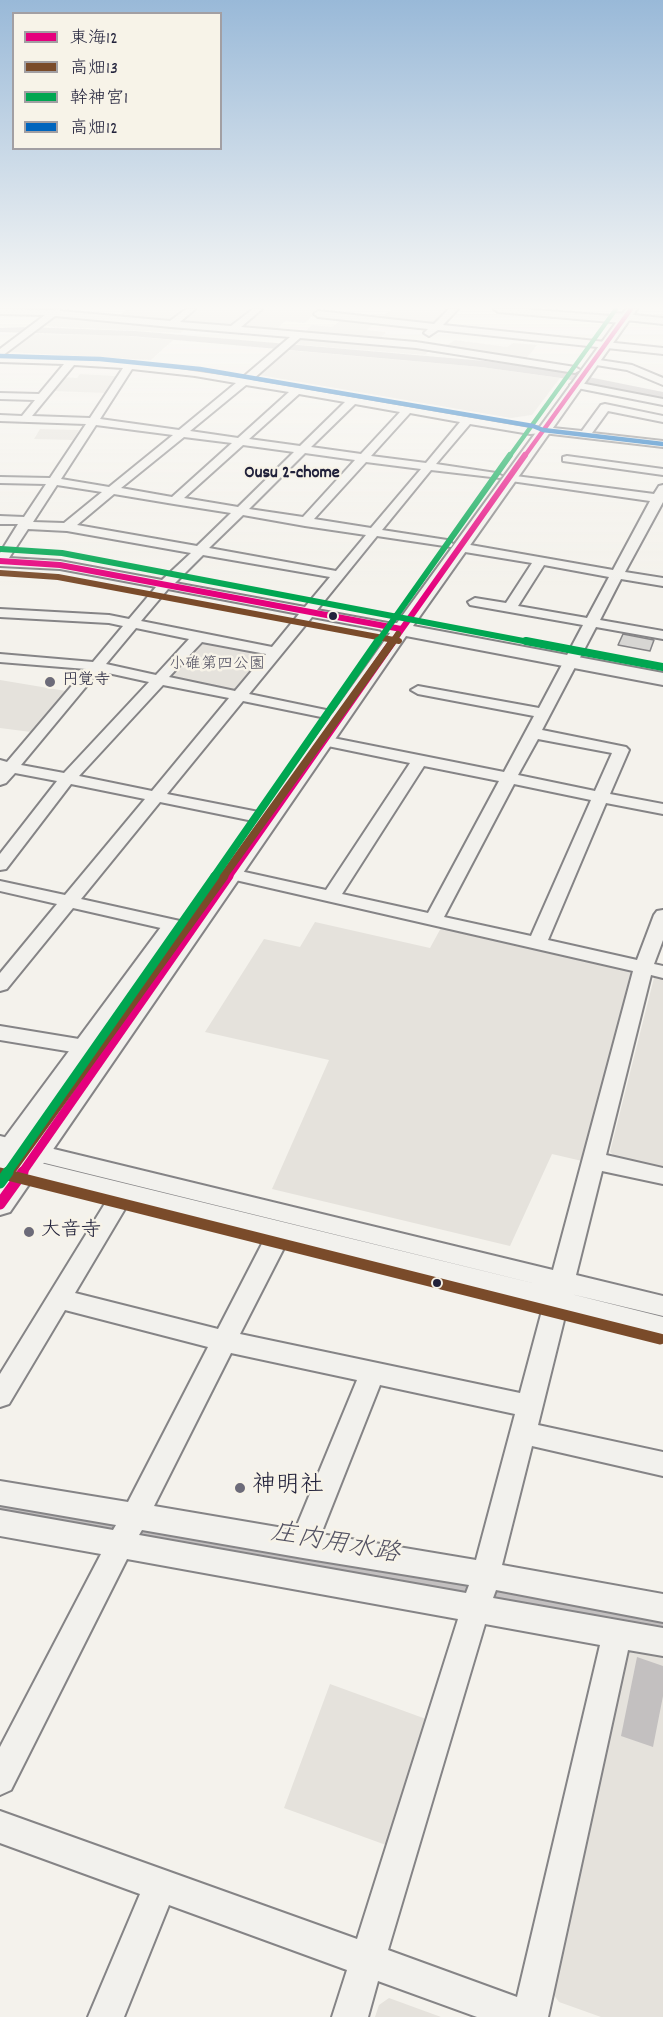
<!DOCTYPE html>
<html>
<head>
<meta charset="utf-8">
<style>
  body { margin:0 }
  #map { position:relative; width:663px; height:2017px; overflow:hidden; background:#f4f2ec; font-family:Dekko,"Klee One",sans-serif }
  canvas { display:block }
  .legend { position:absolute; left:12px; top:12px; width:210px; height:138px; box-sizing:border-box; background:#f7f3e8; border:2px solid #a29fa3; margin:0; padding:8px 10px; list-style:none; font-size:18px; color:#22223b }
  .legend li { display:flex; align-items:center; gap:12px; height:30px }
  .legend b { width:30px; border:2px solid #a29fa3 }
</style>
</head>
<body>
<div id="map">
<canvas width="663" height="2017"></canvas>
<ul class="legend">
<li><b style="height:8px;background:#e5007d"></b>東海12</li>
<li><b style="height:8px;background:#7a4b2a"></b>高畑13</li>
<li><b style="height:8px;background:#00a651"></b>幹神宮1</li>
<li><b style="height:8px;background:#0065bd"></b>高畑12</li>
</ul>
</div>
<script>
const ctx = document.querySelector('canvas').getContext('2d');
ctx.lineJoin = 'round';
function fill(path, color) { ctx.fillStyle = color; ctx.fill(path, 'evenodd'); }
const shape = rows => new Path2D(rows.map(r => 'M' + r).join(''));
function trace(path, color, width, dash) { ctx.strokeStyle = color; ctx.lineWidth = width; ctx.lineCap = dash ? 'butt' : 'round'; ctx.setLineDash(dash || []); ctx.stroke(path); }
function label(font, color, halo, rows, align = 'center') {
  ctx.font = font + ' Dekko,"Klee One",sans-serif'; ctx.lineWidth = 5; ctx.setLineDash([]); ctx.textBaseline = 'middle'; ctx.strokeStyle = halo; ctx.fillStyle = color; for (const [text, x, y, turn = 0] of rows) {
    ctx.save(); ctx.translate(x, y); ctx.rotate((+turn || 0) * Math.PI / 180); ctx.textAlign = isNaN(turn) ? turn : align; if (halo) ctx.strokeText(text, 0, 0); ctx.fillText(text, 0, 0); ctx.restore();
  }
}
fill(shape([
  [128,309,188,309,171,321,118,316],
  [195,309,256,309,233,327,178,322],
  [261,309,320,309,305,323,285,321,275,331,238,327],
  [392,309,450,309,434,324,380,319],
  [54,315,189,326,180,333,41,326],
  [344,318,376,321,367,330,386,332,379,340,304,333,312,325,332,327],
  [30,334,116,335,173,340,151,360,7,352],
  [301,336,431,348,425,355,291,344],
  [455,340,507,347,513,343,537,345,526,359,521,359,445,347],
  [285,350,481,367,560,378,532,415,511,418,259,375],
  [80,374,116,376,105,393,52,391,62,377,77,378],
  [40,429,79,430,73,440,34,439],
  [205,641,262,653,264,656,236,690,230,691,170,679,168,676,200,643],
  [0,680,66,691,31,732,0,728],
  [315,922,430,948,442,926,627,968,632,973,582,1161,552,1154,510,1246,272,1189,329,1060,205,1032,264,939,300,947],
  [659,975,663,976,663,1169,617,1158,610,1152,654,978],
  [628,1648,663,1650,663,2017,601,2017,559,2002,551,1991],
  [330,1684,426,1719,386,1845,284,1808],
  [389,1998,441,2017,375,2017,379,2005]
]), '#e5e2dc');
fill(shape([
  [27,327,136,331,485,361,546,369,551,368,555,368,554,370,663,392,663,399,561,378,481,367,131,336,0,332,0,328],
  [0,1503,663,1618,663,1627,0,1511],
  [637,1657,663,1666,663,1696,653,1747,621,1736]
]), '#c3c0c0');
const building = shape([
  [623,634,654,640,650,651,618,645,623,634]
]);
fill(building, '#d7d6d3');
trace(building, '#858486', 1.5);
const minor = shape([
  [0,309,51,310,60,309,60,311,170,321,186,309,195,309,180,322,231,326,253,309,262,309,241,327,416,342,575,367,580,370,575,373,416,348,300,338,252,380,530,428,543,427,582,431,601,405,605,404,663,416,663,422,608,411,592,433,663,441,663,447,543,433,530,434,470,424,436,464,496,473,502,476,500,478,431,470,382,530,447,540,453,544,451,547,377,536,317,610,393,624,395,627,393,630,388,631,312,617,249,694,331,711,333,714,331,717,326,718,243,701,167,794,274,815,276,819,274,823,268,824,160,802,81,899,180,921,183,925,180,929,174,931,73,908,7,989,0,991,0,973,57,904,0,891,0,881,65,895,145,799,71,784,6,869,0,870,0,854,57,781,15,773,6,783,0,785,0,760,7,762,86,669,0,662,0,654,93,662,123,626,109,623,0,617,0,609,109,615,129,619,156,587,60,569,0,566,0,553,18,524,0,524,0,516,24,517,46,484,0,483,0,477,50,478,86,424,0,421,0,415,22,416,35,400,0,399,0,393,39,394,64,364,0,362,0,349,45,315,0,314,0,309],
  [55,316,171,327,290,337,242,378,130,362,2,356,55,316],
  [74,365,123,368,90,418,32,416,74,365],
  [132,369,195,376,236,383,179,430,100,419,132,369],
  [246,385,289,392,238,438,190,431,246,385],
  [299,394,345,402,300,446,249,439,299,394],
  [355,404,400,412,361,454,311,447,355,404],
  [410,413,460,422,426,463,371,456,410,413],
  [96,425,173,435,109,487,61,479,96,425],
  [184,437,232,443,172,497,121,488,184,437],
  [243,445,294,452,238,507,184,498,243,445],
  [305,453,355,460,303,517,249,509,305,453],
  [366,462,421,469,371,528,314,519,366,462],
  [57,485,102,492,64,523,33,522,57,485],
  [114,494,174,504,231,513,197,546,77,525,114,494],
  [243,515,305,526,366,535,336,571,209,548,243,515],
  [28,529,67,531,191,553,162,580,60,561,9,558,28,529],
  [203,555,330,577,305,607,175,583,203,555],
  [168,589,299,614,272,647,141,621,168,589],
  [136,628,189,639,156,675,106,664,136,628],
  [202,642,266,654,235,691,169,677,202,642],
  [99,671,149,682,64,773,21,765,99,671],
  [163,685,229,698,152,791,79,776,163,685],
  [449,309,458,309,443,325,663,348,663,354,438,330,429,336,424,333,428,329,318,317,314,314,318,311,434,324,449,309],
  [494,309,523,309,611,316,615,313,663,318,663,324,626,320,622,323,498,312,494,309],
  [593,359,632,365,663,378,663,385,627,370,590,364,588,362,593,359],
  [575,382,663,399,663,405,572,387,570,385,575,382],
  [567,456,663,469,663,475,563,461,563,457,567,456],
  [508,475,654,494,659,486,663,485,663,502,625,572,663,578,663,586,621,579,600,620,663,631,663,639,596,627,542,730,626,747,629,750,610,794,663,804,663,814,606,803,548,940,637,960,654,915,657,911,663,910,663,940,654,964,663,966,663,978,651,975,606,1155,663,1168,663,1184,602,1171,576,1275,663,1296,663,1316,571,1294,663,1317,663,1337,566,1312,538,1425,663,1452,663,1476,532,1446,502,1565,663,1594,663,1622,496,1590,493,1598,663,1628,663,1656,628,1650,548,2017,477,2017,378,1981,368,2017,332,2017,347,1970,169,1905,124,2017,88,2017,140,1894,0,1843,0,1811,357,1939,458,1619,127,1559,11,1790,0,1795,0,1747,101,1554,0,1536,0,1510,113,1530,116,1525,0,1505,0,1481,128,1502,208,1347,65,1310,9,1404,0,1407,0,1374,109,1197,0,1169,0,1153,549,1287,0,1152,0,1136,553,1270,633,971,231,879,225,878,222,874,225,870,231,869,326,890,410,763,318,744,315,741,318,738,323,736,504,772,534,716,418,694,411,690,418,686,539,708,583,625,470,605,468,602,475,598,506,603,532,563,459,551,453,547,459,543,613,570,650,501,504,480,504,476,508,475],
  [544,565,609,577,587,618,518,606,544,565],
  [538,739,612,753,595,791,518,775,538,739],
  [424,766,499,781,428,913,342,894,424,766],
  [514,784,591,800,531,936,444,917,514,784],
  [129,1202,266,1236,218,1329,75,1293,129,1202],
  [287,1242,543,1307,520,1393,240,1334,287,1242],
  [231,1353,357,1380,295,1530,154,1506,231,1353],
  [380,1385,515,1414,476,1560,321,1534,380,1385],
  [142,1530,303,1558,469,1585,466,1593,139,1535,142,1530],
  [485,1624,600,1645,517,1997,388,1950,485,1624],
  [0,1026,85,1040,92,1042,95,1047,92,1052,85,1054,0,1040,0,1026]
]);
const major = shape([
  [626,309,637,309,413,626,663,673,663,685,406,636,10,1212,0,1215,0,1181,5,1174,0,1176,0,1144,161,927,169,925,179,929,390,633,382,631,379,627,382,623,397,623,626,309]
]);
trace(minor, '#858486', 4);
trace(major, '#858486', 4);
fill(minor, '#f2f1ed');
fill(major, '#f2f1ed');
trace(shape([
  [524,457,631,309]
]), '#e5007d', 4.5);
trace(shape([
  [0,561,60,565,401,629],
  [392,643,525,455]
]), '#e5007d', 6);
trace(shape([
  [228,877,393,641]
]), '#e5007d', 8);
trace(shape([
  [22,1173,229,876]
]), '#e5007d', 9);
trace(shape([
  [0,1204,23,1172]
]), '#e5007d', 11);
trace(shape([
  [0,573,58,577,399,641],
  [392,643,398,634]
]), '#7a4b2a', 6);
trace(shape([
  [223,877,393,641]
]), '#7a4b2a', 8);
trace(shape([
  [13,1168,224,876]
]), '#7a4b2a', 9);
trace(shape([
  [0,1173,660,1339]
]), '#7a4b2a', 11);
trace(shape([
  [509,457,616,309]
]), '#00a651', 4.5);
trace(shape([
  [1,549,62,553,534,643],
  [377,643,510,455]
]), '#00a651', 6);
trace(shape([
  [526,641,663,667],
  [214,877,378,641]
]), '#00a651', 8);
trace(shape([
  [7,1173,215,876]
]), '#00a651', 9);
trace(shape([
  [0,1183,8,1172]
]), '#00a651', 11);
trace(shape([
  [0,356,100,359,200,369,533,426,543,430,663,444]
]), '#0065bd', 4.5);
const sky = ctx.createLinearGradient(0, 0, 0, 591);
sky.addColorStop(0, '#99b9d8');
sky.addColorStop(0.52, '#faf9f6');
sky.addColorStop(1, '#faf9f600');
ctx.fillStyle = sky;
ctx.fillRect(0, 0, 663, 591);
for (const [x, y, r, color] of [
  [333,616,5,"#22223b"],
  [50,682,6,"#6c6b79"],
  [29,1232,6,"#6c6b79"],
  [437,1283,5,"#22223b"],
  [240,1488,6,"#6c6b79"]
]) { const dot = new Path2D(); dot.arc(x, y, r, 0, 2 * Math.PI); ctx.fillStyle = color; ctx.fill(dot); trace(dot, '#f7f3e8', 2); }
label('16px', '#504f60', '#f7f3e8', [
  ["小碓第四公園",217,666]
]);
label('16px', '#22223b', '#f7f3e8', [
  ["円覚寺",62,682]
], 'left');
label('bold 18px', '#22223b', '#f7f3e8', [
  ["Ousu 2-chome",292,475]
]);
label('20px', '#22223b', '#f7f3e8', [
  ["大音寺",41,1232]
], 'left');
label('24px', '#22223b', '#f7f3e8', [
  ["神明社",252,1488]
], 'left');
label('italic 26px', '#535263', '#f7f3e8', [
  ["庄内用水路",335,1546,10]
]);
</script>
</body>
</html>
